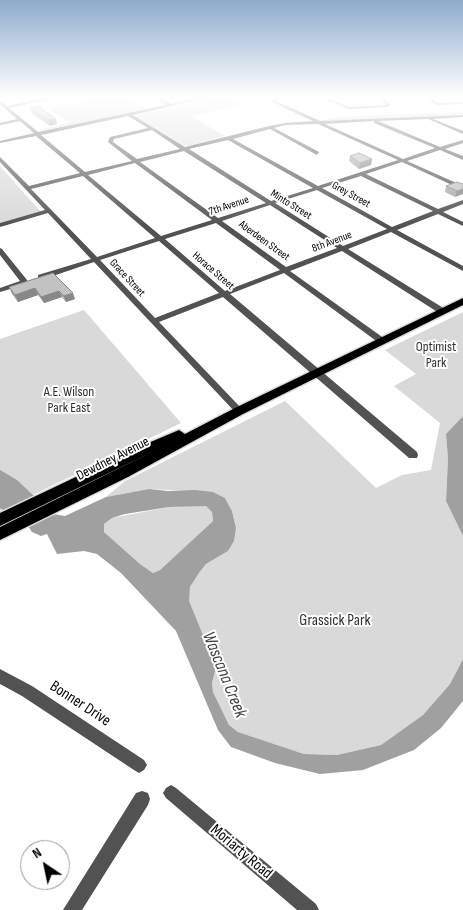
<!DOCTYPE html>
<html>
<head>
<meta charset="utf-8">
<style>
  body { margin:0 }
  #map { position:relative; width:463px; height:910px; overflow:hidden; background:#fff; font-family:"Sofia Sans Condensed",sans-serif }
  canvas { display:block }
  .north { position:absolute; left:20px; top:840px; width:50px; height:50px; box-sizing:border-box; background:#fff; border:1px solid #999; border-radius:50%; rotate:326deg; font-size:14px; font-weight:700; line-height:20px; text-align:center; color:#000 }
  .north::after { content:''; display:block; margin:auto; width:18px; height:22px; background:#000; clip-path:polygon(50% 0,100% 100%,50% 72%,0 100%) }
</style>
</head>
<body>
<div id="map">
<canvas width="463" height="910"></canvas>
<div class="north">N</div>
</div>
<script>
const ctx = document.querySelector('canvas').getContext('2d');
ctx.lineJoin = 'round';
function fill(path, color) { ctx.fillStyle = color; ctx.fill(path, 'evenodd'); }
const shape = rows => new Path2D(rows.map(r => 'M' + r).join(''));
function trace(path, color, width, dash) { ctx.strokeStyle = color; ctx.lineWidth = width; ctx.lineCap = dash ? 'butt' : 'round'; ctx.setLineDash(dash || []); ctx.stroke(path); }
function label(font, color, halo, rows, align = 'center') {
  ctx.font = font + ' "Sofia Sans Condensed",sans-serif'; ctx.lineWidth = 4; ctx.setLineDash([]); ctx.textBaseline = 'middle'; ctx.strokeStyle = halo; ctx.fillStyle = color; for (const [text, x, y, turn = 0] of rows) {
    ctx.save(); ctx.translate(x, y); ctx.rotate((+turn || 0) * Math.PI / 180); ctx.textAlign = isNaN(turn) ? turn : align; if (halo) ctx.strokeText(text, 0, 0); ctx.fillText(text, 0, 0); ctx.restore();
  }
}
fill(shape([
  [100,97,127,97,147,109,41,131,39,130,69,123,48,108],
  [215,97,251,97,236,101,243,105,191,116,225,136,188,146,183,145,136,116],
  [463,112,463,115,321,121,319,121,337,117],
  [0,166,41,212,0,223],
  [84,310,181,423,0,511,0,339],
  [463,312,463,416,446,434,448,459,446,501,463,536,463,659,450,684,423,715,381,745,337,755,304,754,238,732,229,725,213,692,212,683,216,667,188,601,190,587,199,573,206,564,228,551,234,541,236,528,232,511,225,498,212,492,149,489,106,497,125,481,285,401,376,488,402,475,431,470,440,423,394,386,416,374,385,350],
  [191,506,206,506,212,512,213,521,160,570,153,573,140,564,104,532,104,524,112,518,169,507]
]), '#d9d9d9');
fill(shape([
  [463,416,463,536,446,501,448,459,446,434],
  [0,470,17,480,53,514,65,516,106,497,149,489,168,491,195,490,213,492,225,498,232,511,236,528,234,541,228,551,206,564,199,573,190,587,189,601,216,667,212,683,213,692,229,725,238,732,304,754,337,755,381,745,423,715,450,684,463,659,463,701,441,728,414,750,363,770,320,774,275,763,231,747,218,730,176,631,121,573,97,554,84,551,57,554,47,534,41,536,32,532,28,526,0,508],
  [206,506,212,512,213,521,160,570,153,573,140,564,104,532,104,524,112,518,125,514,169,507]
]), '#a0a0a0');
const major = shape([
  [463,298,463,305,243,414,128,477,0,540,0,527,156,450,0,526,0,513,141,446,179,430,185,434,235,408,463,298]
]);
trace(major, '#dbdbdb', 3);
fill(shape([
  [49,97,59,97,9,108,38,132,166,105,154,97,160,97,171,104,200,97,210,97,133,115,185,147,269,126,285,123,313,121,261,97,272,100,290,97,276,101,320,121,463,115,463,117,433,119,463,131,463,134,428,119,378,121,440,147,463,140,463,143,445,149,463,156,463,160,440,150,407,161,463,186,463,190,402,162,366,174,438,209,463,200,463,204,443,212,463,222,463,226,438,214,397,230,463,266,463,271,391,232,348,249,445,309,445,313,439,313,342,251,290,271,385,339,385,343,379,343,284,273,230,294,417,452,418,455,417,458,409,458,223,297,159,322,242,409,244,411,242,413,239,414,236,413,94,262,44,279,38,279,38,275,91,259,48,213,0,227,0,223,45,210,0,162,0,157,29,186,80,173,36,136,0,143,0,141,34,133,20,121,0,125,0,123,17,119,0,104,0,101,7,106,49,97],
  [128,116,148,128,110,137,108,142,132,161,85,172,41,135,128,116],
  [374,121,374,123,435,148,403,159,325,124,374,121],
  [318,124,398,160,318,186,233,139,270,129,317,155,319,152,274,128,285,125,318,124],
  [152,130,180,149,137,159,113,142,114,139,152,130],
  [228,140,313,188,271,201,189,149,228,140],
  [184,151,266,203,218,218,140,162,184,151],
  [135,163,212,220,161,236,88,175,135,163],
  [83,176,155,238,97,257,31,189,83,176],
  [361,176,433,211,392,227,322,188,361,176],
  [317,190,387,229,343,246,275,203,317,190],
  [270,205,337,248,286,267,222,221,270,205],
  [216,223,280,270,225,291,165,239,216,223],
  [159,241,219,293,155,318,100,260,159,241],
  [319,97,326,97,349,107,386,105,380,97,384,97,390,105,387,107,349,109,319,97],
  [379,97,353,99,351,98,351,97,379,97],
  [426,97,431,97,437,103,463,102,463,104,436,105,426,97],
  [0,248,2,249,27,280,27,284,0,292,0,288,20,281,0,255,0,248],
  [0,669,32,686,144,760,147,765,144,770,139,773,134,770,22,696,0,684,0,669],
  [171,785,176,788,316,904,319,910,297,910,166,798,163,793,166,788,171,785],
  [142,791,148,793,150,799,148,805,82,910,63,910,136,793,142,791]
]), '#525252');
fill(major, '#000');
fill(shape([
  [30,108,57,124,50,126,31,113],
  [350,156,372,159,371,165,359,169,349,161],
  [463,184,455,197,445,192,446,186],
  [53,273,75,299,66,302,62,297,44,303,38,295,18,302,12,294,9,287]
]), '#a7a7a7');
fill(shape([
  [56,119,57,124,50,126,48,120],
  [372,159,371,165,359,169,360,163],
  [463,189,463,194,455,197,457,191],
  [35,288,38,295,18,302,15,295],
  [59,291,62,297,44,303,41,297],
  [73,293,75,299,66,302,64,296]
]), '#888');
const building = shape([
  [38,106,56,119,48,120,30,108,38,106],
  [359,153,372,159,360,163,350,156,359,153],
  [457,182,463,184,463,189,457,191,446,186,457,182],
  [53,273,73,293,64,296,59,291,41,297,35,288,15,295,9,287,53,273]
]);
fill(building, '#c2c2c2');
trace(building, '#888', 1);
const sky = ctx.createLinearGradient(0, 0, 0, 225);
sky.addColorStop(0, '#8baccb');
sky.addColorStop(0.43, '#fff');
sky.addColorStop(1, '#ffffff00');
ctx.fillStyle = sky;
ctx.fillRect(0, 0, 463, 225);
label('11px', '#000', '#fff', [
  ["Grey Street",351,195,29],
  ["Minto Street",291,205,32],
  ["7th Avenue",229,206,-18],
  ["Aberdeen Street",264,241,36],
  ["8th Avenue",332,242,-21],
  ["Horace Street",213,271,41],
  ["Grace Street",127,278,47]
]);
label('14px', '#303030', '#fff', [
  ["Optimist",436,347],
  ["Park",436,363],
  ["A.E. Wilson",69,392],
  ["Park East",69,408]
]);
label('14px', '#000', '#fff', [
  ["Dewdney Avenue",113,459,-27]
]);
label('16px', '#303030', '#fff', [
  ["Grassick Park",335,621]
]);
label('16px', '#000', '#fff', [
  ["Bonner Drive",80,704,33],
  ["Moriarty Road",241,852,40]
]);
label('italic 18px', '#414141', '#fff', [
  ["Wascana Creek",224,675,68]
]);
</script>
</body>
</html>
